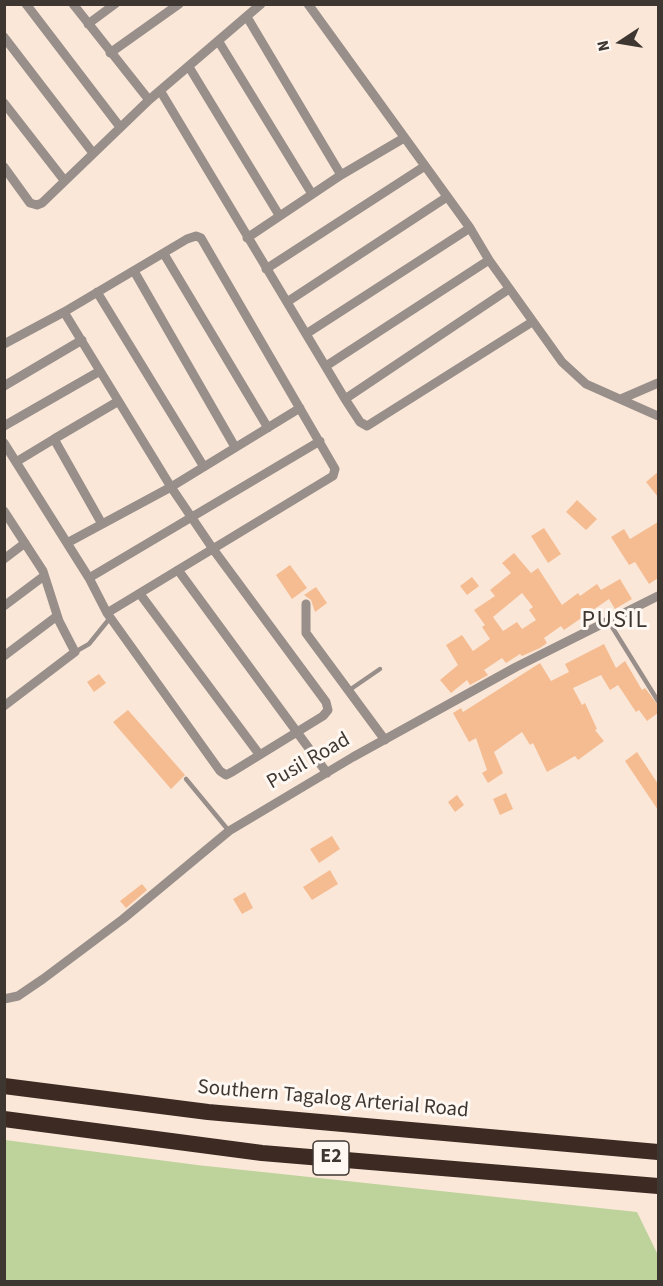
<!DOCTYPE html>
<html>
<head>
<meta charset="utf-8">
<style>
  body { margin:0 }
  #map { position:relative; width:663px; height:1286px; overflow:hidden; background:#fae7d8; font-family:"Source Sans 3",sans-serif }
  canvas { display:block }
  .frame { position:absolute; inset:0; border:6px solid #3e3731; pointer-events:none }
  .north { position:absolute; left:591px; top:12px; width:60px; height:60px; -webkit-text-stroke:4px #fff7f1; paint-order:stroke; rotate:258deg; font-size:16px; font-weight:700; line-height:24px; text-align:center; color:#3e3731 }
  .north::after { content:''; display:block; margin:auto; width:21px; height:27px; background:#3e3731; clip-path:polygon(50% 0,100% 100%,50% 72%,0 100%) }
</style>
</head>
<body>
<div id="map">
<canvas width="663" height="1286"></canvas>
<div class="frame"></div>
<div class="north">N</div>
</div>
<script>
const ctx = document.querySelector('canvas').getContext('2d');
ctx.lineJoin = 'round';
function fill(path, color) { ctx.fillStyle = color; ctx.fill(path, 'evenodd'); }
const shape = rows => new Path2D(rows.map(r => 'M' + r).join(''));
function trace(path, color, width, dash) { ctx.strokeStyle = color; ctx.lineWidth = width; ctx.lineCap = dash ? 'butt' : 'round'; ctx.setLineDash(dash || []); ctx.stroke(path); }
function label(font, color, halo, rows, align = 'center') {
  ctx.font = font + ' "Source Sans 3",sans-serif'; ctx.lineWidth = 6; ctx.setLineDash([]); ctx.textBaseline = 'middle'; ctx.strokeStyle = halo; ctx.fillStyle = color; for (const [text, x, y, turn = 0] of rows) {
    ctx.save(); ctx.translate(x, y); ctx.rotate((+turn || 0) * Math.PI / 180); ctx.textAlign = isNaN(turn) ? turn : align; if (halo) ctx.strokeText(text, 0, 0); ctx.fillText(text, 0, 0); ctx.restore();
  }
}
fill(shape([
  [5,1140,197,1165,637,1212,658,1255,658,1281,5,1281]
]), '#bed39c');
fill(shape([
  [658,472,658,497,646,482],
  [577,500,597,519,586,530,566,512],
  [658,522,658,578,649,584,635,562,629,565,611,537,624,529,630,539],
  [544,528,561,554,548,563,531,536],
  [514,553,531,573,538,568,562,605,578,593,580,596,597,584,601,590,620,579,632,599,615,609,609,599,564,630,561,626,544,638,547,643,540,648,522,656,520,654,506,663,502,658,484,670,488,675,470,685,467,680,451,693,440,680,458,665,446,645,462,635,473,651,490,639,482,627,485,625,474,610,495,596,490,590,511,573,502,563],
  [522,593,533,607,529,610,536,620,522,629,517,622,503,631,493,617],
  [290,565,307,588,292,599,276,575],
  [472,577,479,586,467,595,460,586],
  [316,587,327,603,315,612,311,600,304,595],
  [604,644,616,668,625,661,642,690,645,688,658,705,658,713,647,721,639,710,636,712,618,685,610,690,601,675,573,688,582,705,585,703,597,729,595,730,604,741,578,760,575,756,547,772,533,743,530,745,522,732,494,752,503,773,488,783,482,773,487,770,476,738,469,742,453,713,461,708,463,712,540,663,551,681,569,672,565,664],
  [99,674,106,683,94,692,87,682],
  [128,710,185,775,171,789,113,722],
  [637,752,658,784,658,810,625,761],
  [506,793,513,809,500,815,493,799],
  [457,795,464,805,455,812,448,802],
  [332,836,340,849,319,863,310,849],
  [330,870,338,884,312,900,303,887],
  [142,884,147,890,126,908,120,901],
  [245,892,253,908,242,914,233,899]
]), '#f5bc91');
trace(shape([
  [609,622,658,701],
  [75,652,89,644,110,618],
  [348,691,380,669],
  [186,779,229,831]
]), '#988e8a', 4.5);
trace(shape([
  [26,4,120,127],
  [73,4,149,100],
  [308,4,470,228,489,260,562,362,586,384,658,416],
  [247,17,341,175],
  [88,24,115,4],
  [4,37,93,153],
  [219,42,312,194],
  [110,53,179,4],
  [189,67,279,215],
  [161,92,345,399,360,422,367,426,532,322],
  [4,103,64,180],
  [4,167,30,203,37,205,42,203,149,100,261,4],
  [247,238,341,175,404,138],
  [164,254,268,428],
  [266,269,425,166],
  [134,271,235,447],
  [97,292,204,467],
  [287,302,447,197],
  [64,312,187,239,196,236,201,238,335,469,333,476,107,613],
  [306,334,470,228],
  [4,344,64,312,171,487,213,549,326,702,328,710,323,716,232,772,226,775,220,771,107,613,89,578,4,443],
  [326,366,489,260],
  [4,386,82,340],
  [345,399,509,289],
  [621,399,658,383],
  [4,426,100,371],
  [54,439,117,402],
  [16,462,54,439,102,524],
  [4,511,43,571,59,621,75,652,4,706],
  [67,543,171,487,300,408],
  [4,559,25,543],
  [178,570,327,773],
  [89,578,320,441],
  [140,594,259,754],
  [306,604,306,633,385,740],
  [4,606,44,576],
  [4,656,57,616],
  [4,999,18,996,43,979,123,919,229,831,353,757,516,667,658,596]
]), '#988e8a', 9);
trace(shape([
  [4,1086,208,1112,658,1152],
  [4,1119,262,1153,658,1186]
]), '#3c2a23', 16);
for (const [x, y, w] of [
  [331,1158,36]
]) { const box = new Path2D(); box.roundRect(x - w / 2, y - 17, w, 34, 4.5); ctx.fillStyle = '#fff7f1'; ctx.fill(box); trace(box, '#3e3731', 1.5); }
label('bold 20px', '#3e3731', null, [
  ["E2",331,1158]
]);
label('21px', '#3e3731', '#fff7f1', [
  ["Pusil Road",309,762,-30],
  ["Southern Tagalog Arterial Road",333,1100,5]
]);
ctx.letterSpacing = '1.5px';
label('24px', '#3e3731', '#fff7f1', [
  ["PUSIL",615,622]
]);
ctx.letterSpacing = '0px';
</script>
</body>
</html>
